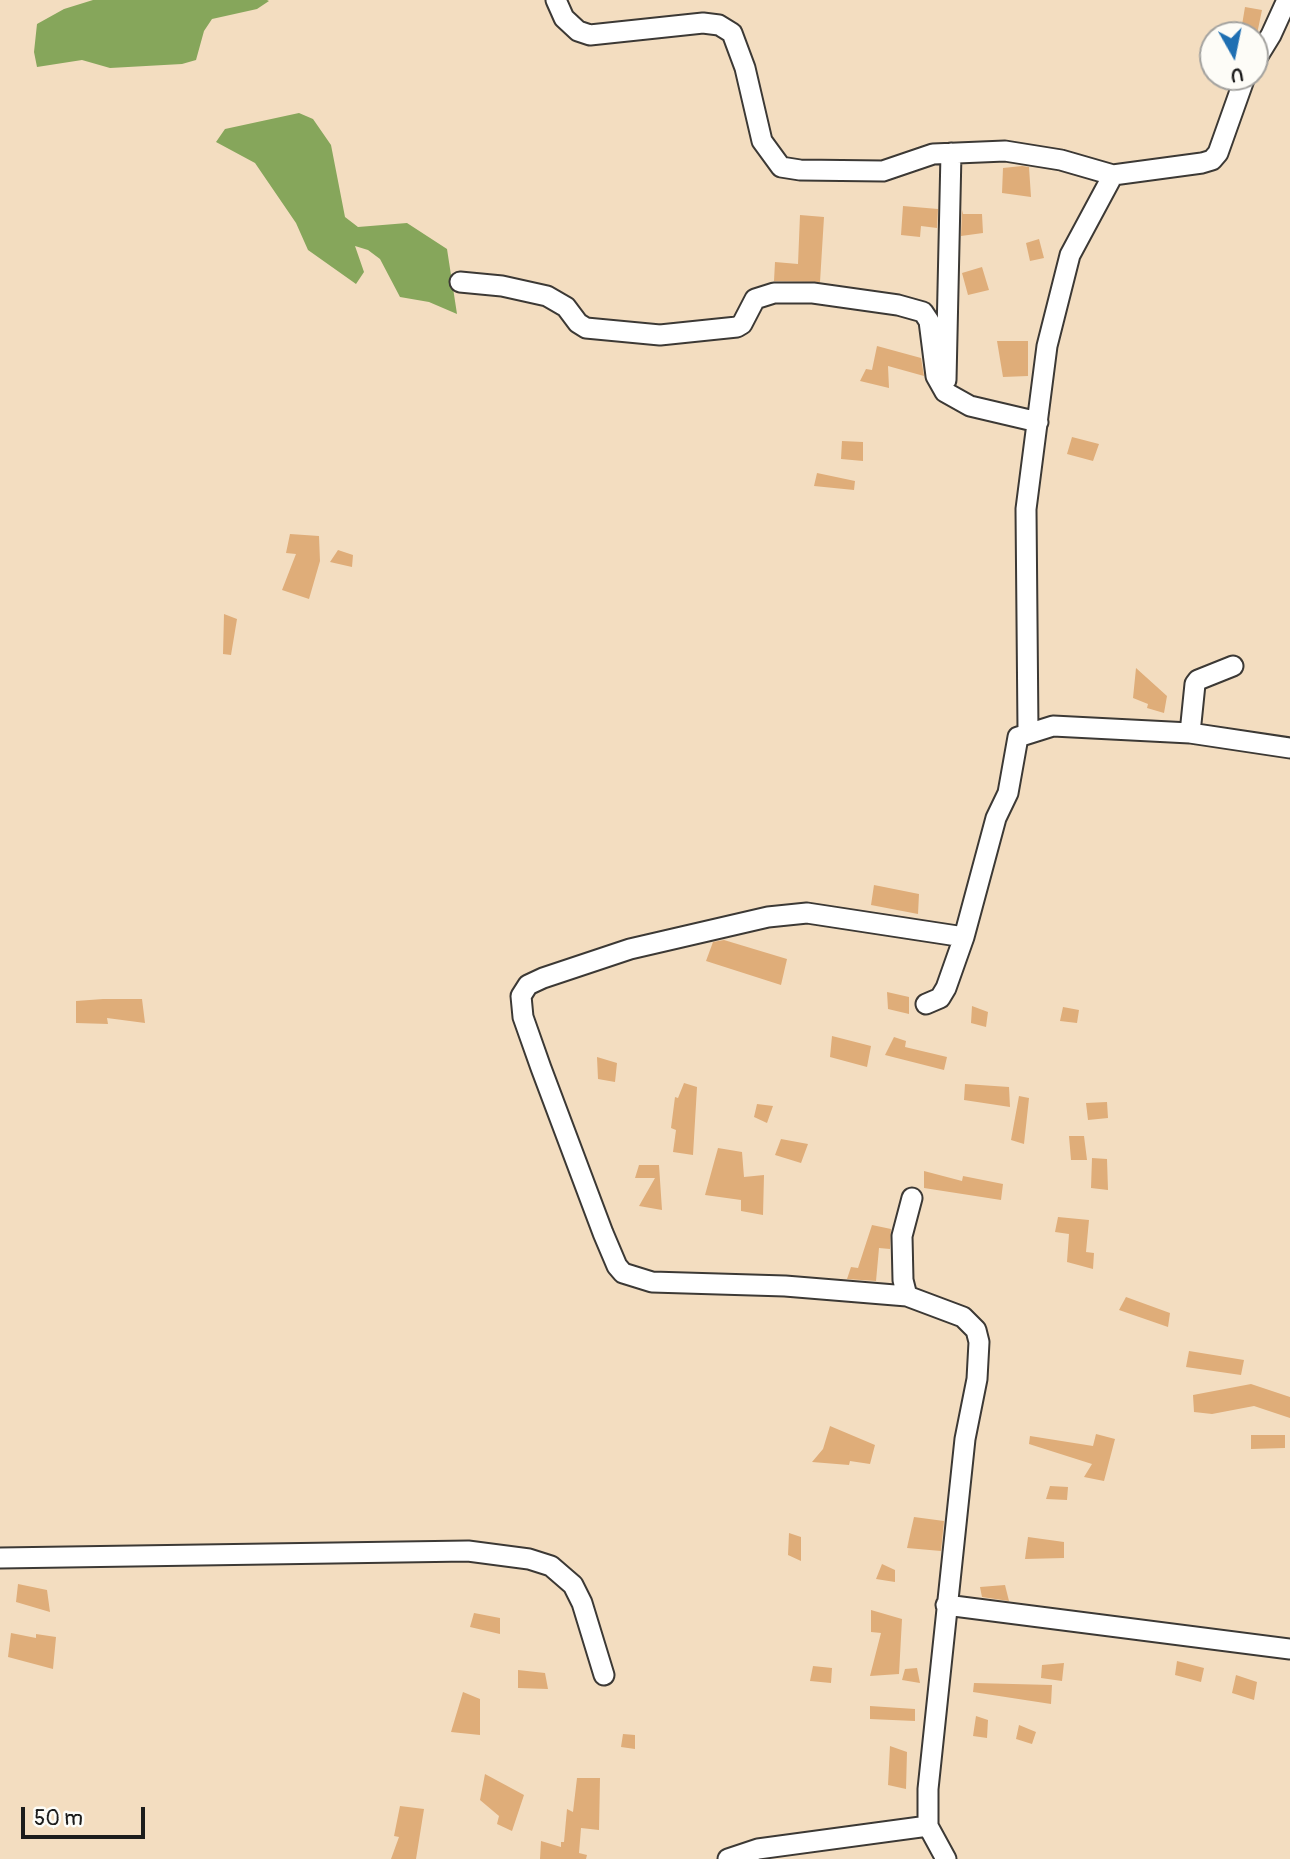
<!DOCTYPE html>
<html>
<head>
<meta charset="utf-8">
<style>
  body { margin:0 }
  #map { position:relative; width:1290px; height:1859px; overflow:hidden; background:#f3ddc0; font-family:Pangolin,sans-serif }
  canvas { display:block }
  .north { position:absolute; left:1199px; top:21px; width:70px; height:70px; box-sizing:border-box; background:#fdfcf7; border:2px solid #a3a29f; border-radius:50%; rotate:171deg; font-size:19px; font-weight:700; line-height:28px; text-align:center; color:#1c1c1c }
  .north::after { content:''; display:block; margin:auto; width:24px; height:32px; background:#1f6fb2; clip-path:polygon(50% 0,100% 100%,50% 72%,0 100%) }
  .scale { position:absolute; left:21px; top:1807px; width:124px; height:32px; box-sizing:border-box; border:4px solid #1c1c1c; border-top:0; padding-left:9px; font-size:21px; line-height:24px; white-space:nowrap; color:#1c1c1c; -webkit-text-stroke:5px #fdfcf7; paint-order:stroke }
</style>
</head>
<body>
<div id="map">
<canvas width="1290" height="1859"></canvas>
<div class="north">U</div>
<div class="scale">50 m</div>
</div>
<script>
const ctx = document.querySelector('canvas').getContext('2d');
ctx.lineJoin = 'round';
function fill(path, color) { ctx.fillStyle = color; ctx.fill(path, 'evenodd'); }
const shape = rows => new Path2D(rows.map(r => 'M' + r).join(''));
function trace(path, color, width, dash) { ctx.strokeStyle = color; ctx.lineWidth = width; ctx.lineCap = dash ? 'butt' : 'round'; ctx.setLineDash(dash || []); ctx.stroke(path); }
fill(shape([
  [93,0,267,0,269,1,257,9,212,19,204,31,196,60,182,64,110,68,82,60,37,67,34,52,37,24,64,9],
  [299,113,313,119,331,145,345,217,358,227,407,223,447,249,457,314,429,302,400,297,380,259,368,250,355,246,364,272,356,284,308,250,296,223,255,163,216,142,225,129]
]), '#86a65b');
fill(shape([
  [1245,7,1262,10,1257,34,1241,31],
  [1022,166,1029,167,1031,197,1002,193,1003,168],
  [903,206,938,209,937,228,921,226,920,237,901,235],
  [962,210,963,214,982,214,983,233,961,236],
  [800,215,824,217,820,282,774,281,775,262,798,264],
  [1039,239,1044,258,1030,261,1026,243],
  [982,267,989,290,968,295,962,273],
  [997,341,1028,341,1028,376,1003,377],
  [877,346,921,358,924,376,888,366,889,388,860,381,866,369,872,370],
  [1072,437,1099,444,1093,461,1067,454],
  [842,441,863,442,863,461,841,459],
  [817,473,855,481,854,490,814,486],
  [290,534,319,536,320,561,309,599,282,590,296,554,286,553],
  [338,550,353,555,352,567,330,562],
  [224,614,237,619,231,655,223,654],
  [1136,668,1167,696,1164,713,1147,708,1148,704,1133,698],
  [874,885,919,894,918,914,871,905],
  [724,940,787,959,781,985,706,961,713,942],
  [887,992,909,997,909,1014,888,1009],
  [103,999,142,999,145,1023,107,1018,108,1024,76,1023,76,1001],
  [972,1006,988,1012,986,1027,971,1023],
  [1063,1007,1079,1010,1077,1023,1060,1021],
  [832,1036,871,1046,867,1067,830,1057],
  [894,1037,906,1041,905,1047,947,1057,944,1070,885,1055],
  [597,1057,617,1063,615,1082,598,1079],
  [684,1083,697,1087,693,1155,673,1152,676,1130,671,1128,675,1097,678,1098],
  [965,1084,1009,1087,1010,1107,964,1100],
  [1019,1096,1029,1098,1024,1144,1011,1140],
  [1107,1102,1108,1118,1088,1120,1086,1103],
  [757,1104,773,1106,767,1123,754,1117],
  [1069,1136,1084,1136,1087,1160,1071,1160],
  [781,1139,808,1144,801,1163,775,1155],
  [718,1148,742,1152,744,1177,764,1175,763,1215,741,1211,741,1200,705,1195],
  [1092,1158,1107,1159,1108,1190,1091,1188],
  [639,1165,659,1165,662,1210,639,1206,655,1178,635,1178],
  [924,1171,962,1181,963,1176,1003,1184,1001,1200,924,1188],
  [1058,1217,1089,1220,1086,1252,1094,1253,1093,1269,1067,1262,1069,1234,1055,1232],
  [872,1225,891,1229,890,1249,879,1248,876,1281,847,1279,851,1267,858,1268],
  [1126,1297,1170,1313,1168,1327,1119,1310],
  [1189,1351,1244,1360,1241,1375,1186,1367],
  [1251,1384,1290,1397,1290,1418,1254,1406,1212,1414,1194,1412,1193,1395],
  [830,1426,875,1445,870,1464,850,1461,849,1465,812,1462,823,1449],
  [1096,1434,1115,1439,1104,1481,1084,1477,1092,1464,1029,1444,1030,1436,1093,1446],
  [1251,1435,1285,1435,1285,1448,1251,1449],
  [1050,1486,1068,1487,1067,1500,1046,1499],
  [914,1517,944,1521,941,1551,907,1548],
  [789,1533,801,1537,801,1561,788,1555],
  [1028,1537,1064,1542,1064,1558,1025,1559],
  [882,1564,895,1570,895,1582,876,1579],
  [18,1584,47,1590,50,1612,16,1602],
  [1005,1585,1009,1601,982,1597,980,1587],
  [871,1610,902,1619,899,1674,870,1676,881,1633,871,1632],
  [474,1613,500,1618,500,1634,470,1627],
  [11,1633,36,1638,36,1634,56,1637,53,1669,8,1657],
  [1177,1661,1204,1668,1201,1682,1175,1675],
  [1064,1663,1062,1681,1041,1678,1042,1665],
  [813,1666,832,1668,831,1683,810,1681],
  [917,1668,920,1683,902,1680,905,1669],
  [518,1670,545,1673,548,1689,518,1688],
  [1236,1675,1257,1682,1254,1700,1232,1693],
  [974,1683,1052,1685,1051,1704,973,1692],
  [463,1692,480,1699,480,1735,451,1732],
  [870,1706,915,1709,915,1721,870,1719],
  [976,1716,988,1720,987,1738,973,1736],
  [1019,1725,1036,1732,1032,1744,1016,1739],
  [623,1734,635,1735,635,1749,621,1747],
  [890,1746,907,1752,906,1789,888,1785],
  [485,1774,524,1795,512,1831,497,1824,499,1816,480,1800],
  [577,1778,600,1778,599,1830,581,1828,579,1853,587,1855,586,1859,540,1859,541,1841,561,1847,561,1842,564,1842,567,1809,573,1812],
  [400,1806,424,1809,416,1859,391,1859,399,1837,394,1836]
]), '#dfad79');
const minor = shape([
  [556,0,564,18,578,31,590,35,703,23,719,25,732,33,745,68,762,141,781,167,800,170,883,171,933,154,1005,151,1061,160,1113,175,1202,163,1212,160,1218,153,1245,77],
  [1255,61,1271,35,1287,0],
  [460,282,502,286,547,296,566,307,578,323,586,328,660,335,737,327,742,324,755,299,774,293,813,293,898,305,923,312,929,321,936,376,945,392,970,406,1038,422],
  [946,380,951,153],
  [1028,731,1026,509,1047,346,1070,255,1113,175],
  [1190,733,1195,684,1198,680,1233,666],
  [926,1004,940,998,946,988,964,937,996,818,1008,793,1018,737,1053,726,1190,733,1290,748],
  [907,1296,903,1280,902,1236,912,1198],
  [0,1558,468,1551,529,1559,551,1566,573,1585,582,1603,604,1675],
  [946,1605,1290,1649],
  [728,1859,758,1849,928,1826],
  [946,1859,928,1826,928,1789,965,1439,977,1379,979,1342,976,1330,963,1317,907,1296,785,1286,652,1282,623,1273,617,1266,603,1233,541,1068,523,1017,521,996,528,985,543,978,630,949,768,917,807,913,964,937]
]);
trace(minor, '#3c3935', 23);
trace(minor, '#fff', 19);
</script>
</body>
</html>
